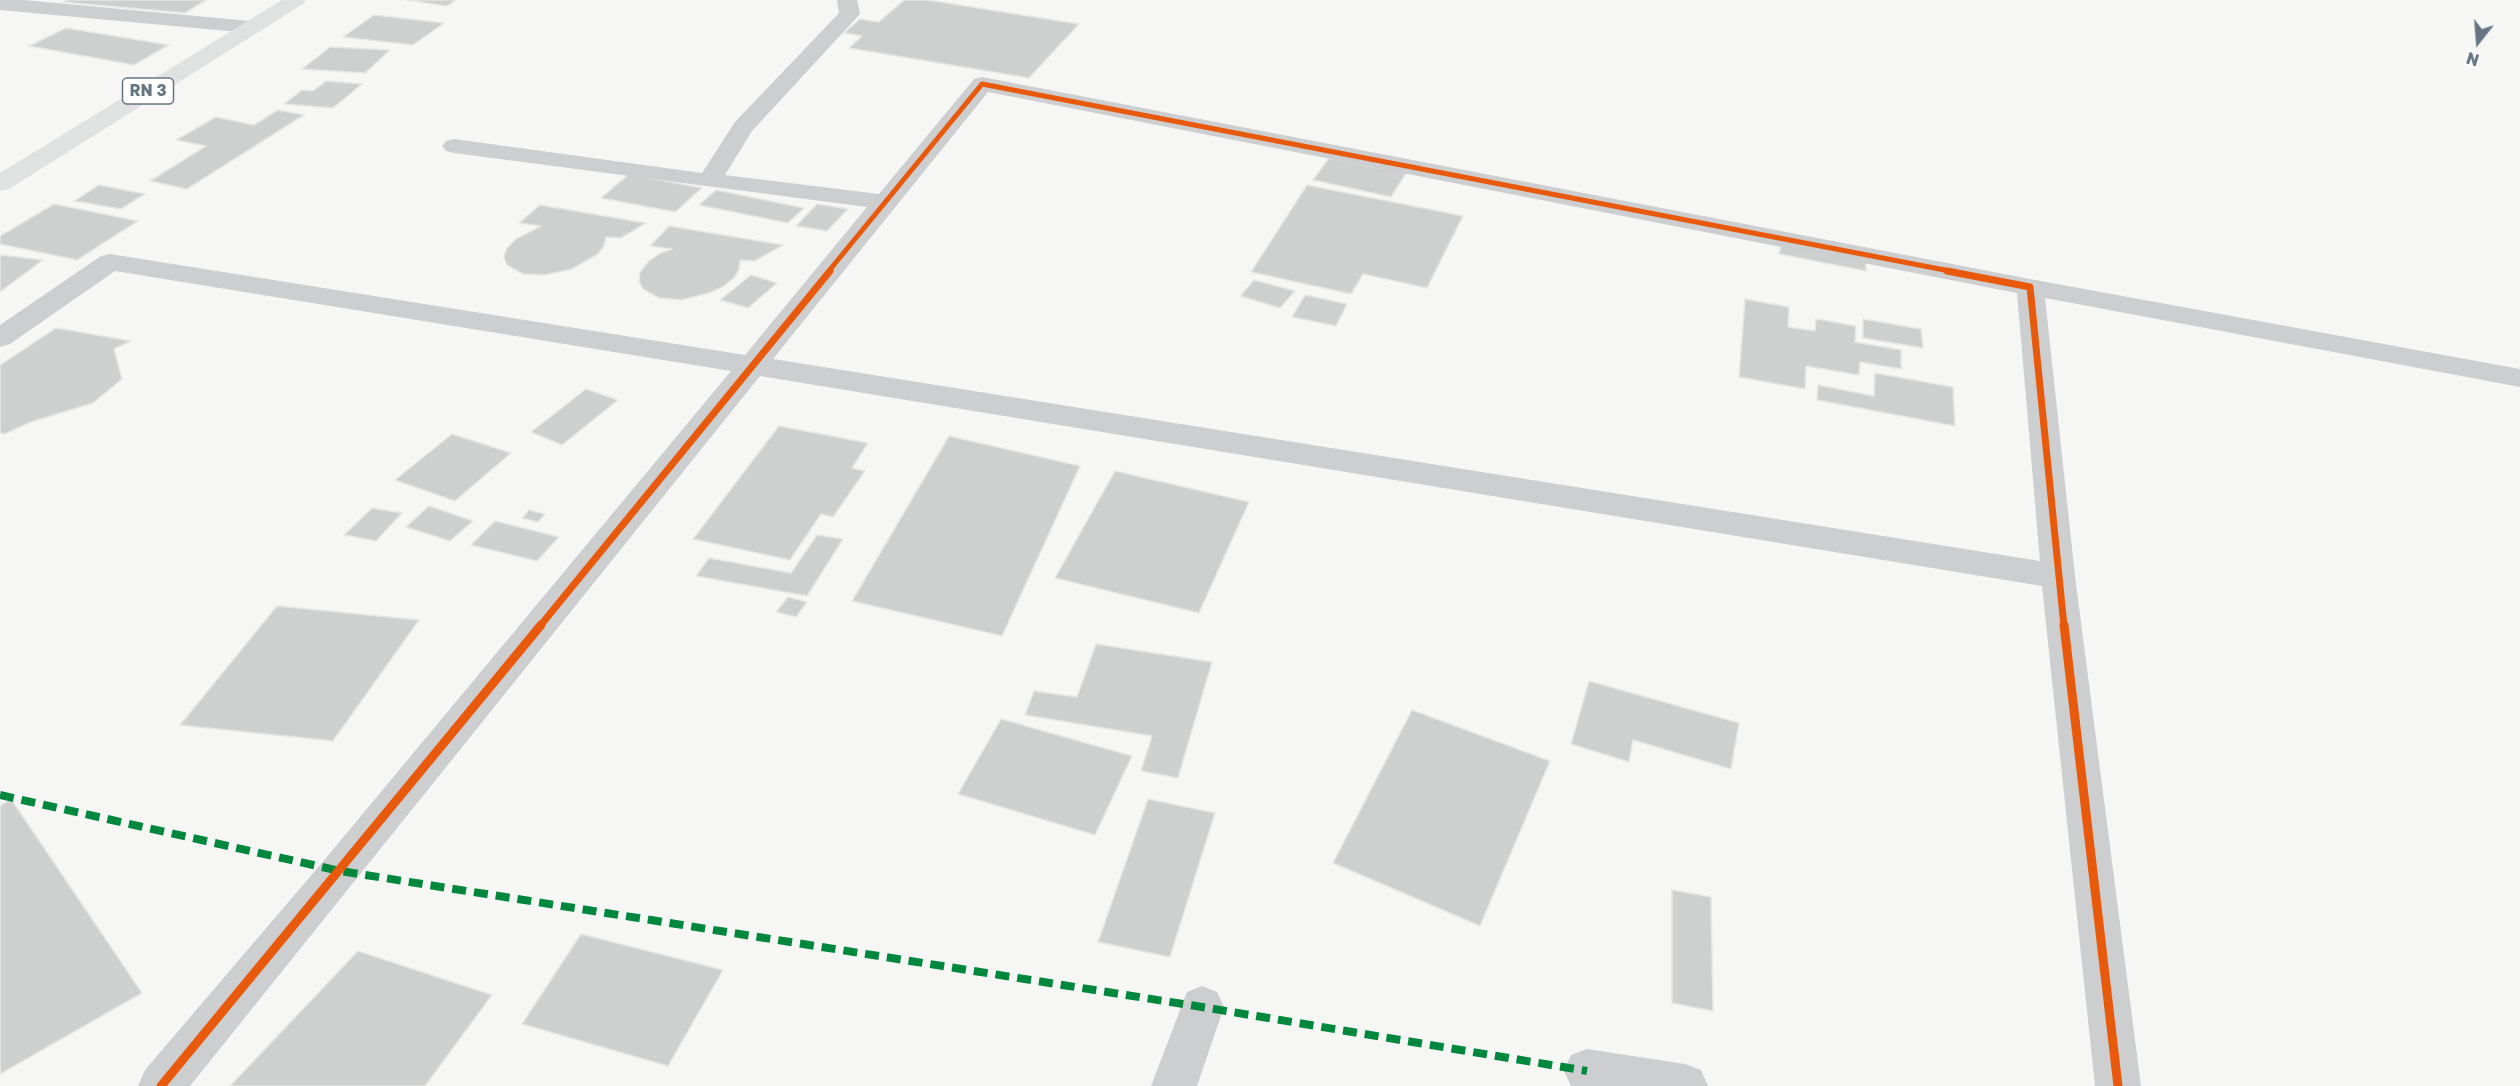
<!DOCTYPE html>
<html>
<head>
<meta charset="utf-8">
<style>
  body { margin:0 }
  #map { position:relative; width:2520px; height:1086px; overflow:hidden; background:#f6f6f5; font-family:"Golos Text",sans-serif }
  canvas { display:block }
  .north { position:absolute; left:2448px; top:12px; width:60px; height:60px; -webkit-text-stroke:4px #fff; paint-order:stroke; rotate:197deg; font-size:16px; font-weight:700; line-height:24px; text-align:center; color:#667685 }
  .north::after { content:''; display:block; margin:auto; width:21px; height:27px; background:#667685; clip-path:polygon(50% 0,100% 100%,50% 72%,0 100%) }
</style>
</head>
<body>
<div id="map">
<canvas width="2520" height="1086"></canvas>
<div class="north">N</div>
</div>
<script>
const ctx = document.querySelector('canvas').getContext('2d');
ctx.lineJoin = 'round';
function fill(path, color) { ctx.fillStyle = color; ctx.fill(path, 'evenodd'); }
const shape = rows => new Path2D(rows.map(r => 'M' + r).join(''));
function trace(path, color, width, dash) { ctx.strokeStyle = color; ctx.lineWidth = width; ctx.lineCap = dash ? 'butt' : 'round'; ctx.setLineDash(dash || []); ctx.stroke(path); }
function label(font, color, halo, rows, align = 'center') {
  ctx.font = font + ' "Golos Text",sans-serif'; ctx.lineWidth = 6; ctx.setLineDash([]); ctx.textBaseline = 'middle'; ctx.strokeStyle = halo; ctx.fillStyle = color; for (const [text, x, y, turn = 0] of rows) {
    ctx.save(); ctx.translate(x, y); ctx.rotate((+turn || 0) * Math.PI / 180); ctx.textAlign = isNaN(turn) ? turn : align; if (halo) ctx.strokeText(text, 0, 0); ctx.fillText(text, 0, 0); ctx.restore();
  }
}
const building = shape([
  [67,0,206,0,185,13,63,2,67,0],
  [407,0,456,0,447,6,407,0],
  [904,0,928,0,1079,24,1029,78,849,48,862,36,844,33,860,19,879,22,904,0],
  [374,15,444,23,413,45,343,37,374,15],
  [66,28,169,45,134,65,29,46,66,28],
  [330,47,390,50,365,73,302,69,330,47],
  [326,81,362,84,333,108,284,104,302,90,313,91,326,81],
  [278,110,304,115,187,189,150,181,206,146,176,140,216,117,254,125,278,110],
  [1329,158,1379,168,1383,162,1410,167,1391,197,1313,180,1329,158],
  [629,174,702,188,675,212,601,198,629,174],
  [99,185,145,194,121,209,74,201,99,185],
  [1307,185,1463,216,1427,288,1363,274,1351,294,1251,272,1307,185],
  [716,190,804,208,788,223,699,205,716,190],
  [54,204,138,221,77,260,0,244,0,236,54,204],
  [817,204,848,209,827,231,796,226,817,204],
  [540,205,646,223,621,238,606,237,604,246,598,254,572,269,545,275,523,274,507,265,504,257,507,248,516,239,541,226,519,223,540,205],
  [669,226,783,245,755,261,740,260,739,270,734,278,724,286,709,293,682,300,659,298,643,289,639,281,640,272,649,261,661,253,672,249,650,246,669,226],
  [1781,245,1866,261,1866,271,1779,254,1781,245],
  [0,255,43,260,0,292,0,255],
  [751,275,777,283,748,308,720,300,751,275],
  [1254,280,1295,291,1280,308,1240,296,1254,280],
  [1305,295,1347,304,1336,326,1292,317,1305,295],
  [1745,299,1789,307,1788,327,1815,331,1816,319,1856,326,1855,342,1901,350,1901,369,1860,362,1859,375,1806,366,1805,389,1739,377,1745,299],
  [1863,319,1921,329,1923,348,1863,338,1863,319],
  [56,328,131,341,114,349,122,379,93,403,31,422,5,434,0,433,0,365,56,328],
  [1875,373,1953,387,1955,426,1817,400,1818,385,1874,396,1875,373],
  [586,389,618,400,562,445,531,432,586,389],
  [779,426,868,443,852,468,865,471,833,517,821,514,790,560,693,539,779,426],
  [452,434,511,453,455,501,395,480,452,434],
  [949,436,1080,466,1002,636,852,601,949,436],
  [1115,471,1249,502,1199,613,1055,578,1115,471],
  [429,506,473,521,450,541,406,527,429,506],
  [372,508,402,513,376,541,344,535,372,508],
  [529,510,545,514,538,522,522,518,529,510],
  [495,521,559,537,537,561,471,545,495,521],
  [817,535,843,539,807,596,696,576,709,558,791,573,817,535],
  [788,597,807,602,796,617,776,612,788,597],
  [277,606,419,620,333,741,180,725,277,606],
  [1096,644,1212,662,1178,778,1141,771,1152,736,1025,715,1034,691,1077,697,1096,644],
  [1589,681,1739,723,1731,769,1633,740,1629,762,1571,744,1589,681],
  [1412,710,1550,761,1480,926,1333,863,1412,710],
  [1001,719,1132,756,1095,835,958,794,1001,719],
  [11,799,142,993,0,1074,0,806,11,799],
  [1148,799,1215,813,1170,957,1098,942,1148,799],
  [1672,890,1711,897,1713,1011,1672,1003,1672,890],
  [581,934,723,970,668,1066,522,1024,581,934],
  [358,951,492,995,425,1086,230,1086,358,951]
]);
fill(building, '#ced0d0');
trace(building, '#e6e6e4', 1.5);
fill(shape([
  [0,0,24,0,250,21,257,23,261,27,257,31,250,33,0,10,0,0],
  [837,0,857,0,860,14,752,131,725,175,879,194,974,79,982,77,2030,279,2520,369,2520,387,2045,298,2075,576,2141,1086,2095,1086,2042,586,760,376,190,1086,138,1086,145,1070,326,858,731,371,115,271,10,344,0,347,0,325,101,256,110,254,745,355,867,207,454,153,446,151,442,146,446,141,454,139,702,173,735,122,839,13,837,0],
  [988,92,2017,293,2040,561,773,359,988,92],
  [1202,986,1217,992,1224,1007,1197,1086,1151,1086,1187,992,1202,986],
  [1587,1049,1685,1064,1701,1070,1708,1086,1571,1086,1564,1071,1571,1055,1587,1049]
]), '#cccecf');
fill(shape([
  [282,0,306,0,303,4,9,189,0,191,0,173,282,0]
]), '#e0e1e1');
trace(shape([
  [0,795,340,871,1202,1007,1587,1071]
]), '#00873e', 8, [14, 8]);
trace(shape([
  [828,272,982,84,1955,272]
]), '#e8590c', 5);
trace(shape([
  [1947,271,2030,287,2064,626],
  [540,626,830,271]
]), '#e8590c', 7);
trace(shape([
  [2064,625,2118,1086],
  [161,1086,541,625]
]), '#e8590c', 9);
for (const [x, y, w] of [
  [148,91,51]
]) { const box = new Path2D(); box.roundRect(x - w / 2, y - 13, w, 26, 4.5); ctx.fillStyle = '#fff'; ctx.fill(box); trace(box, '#667685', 1.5); }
label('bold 16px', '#667685', null, [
  ["RN 3",148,91]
]);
</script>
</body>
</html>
